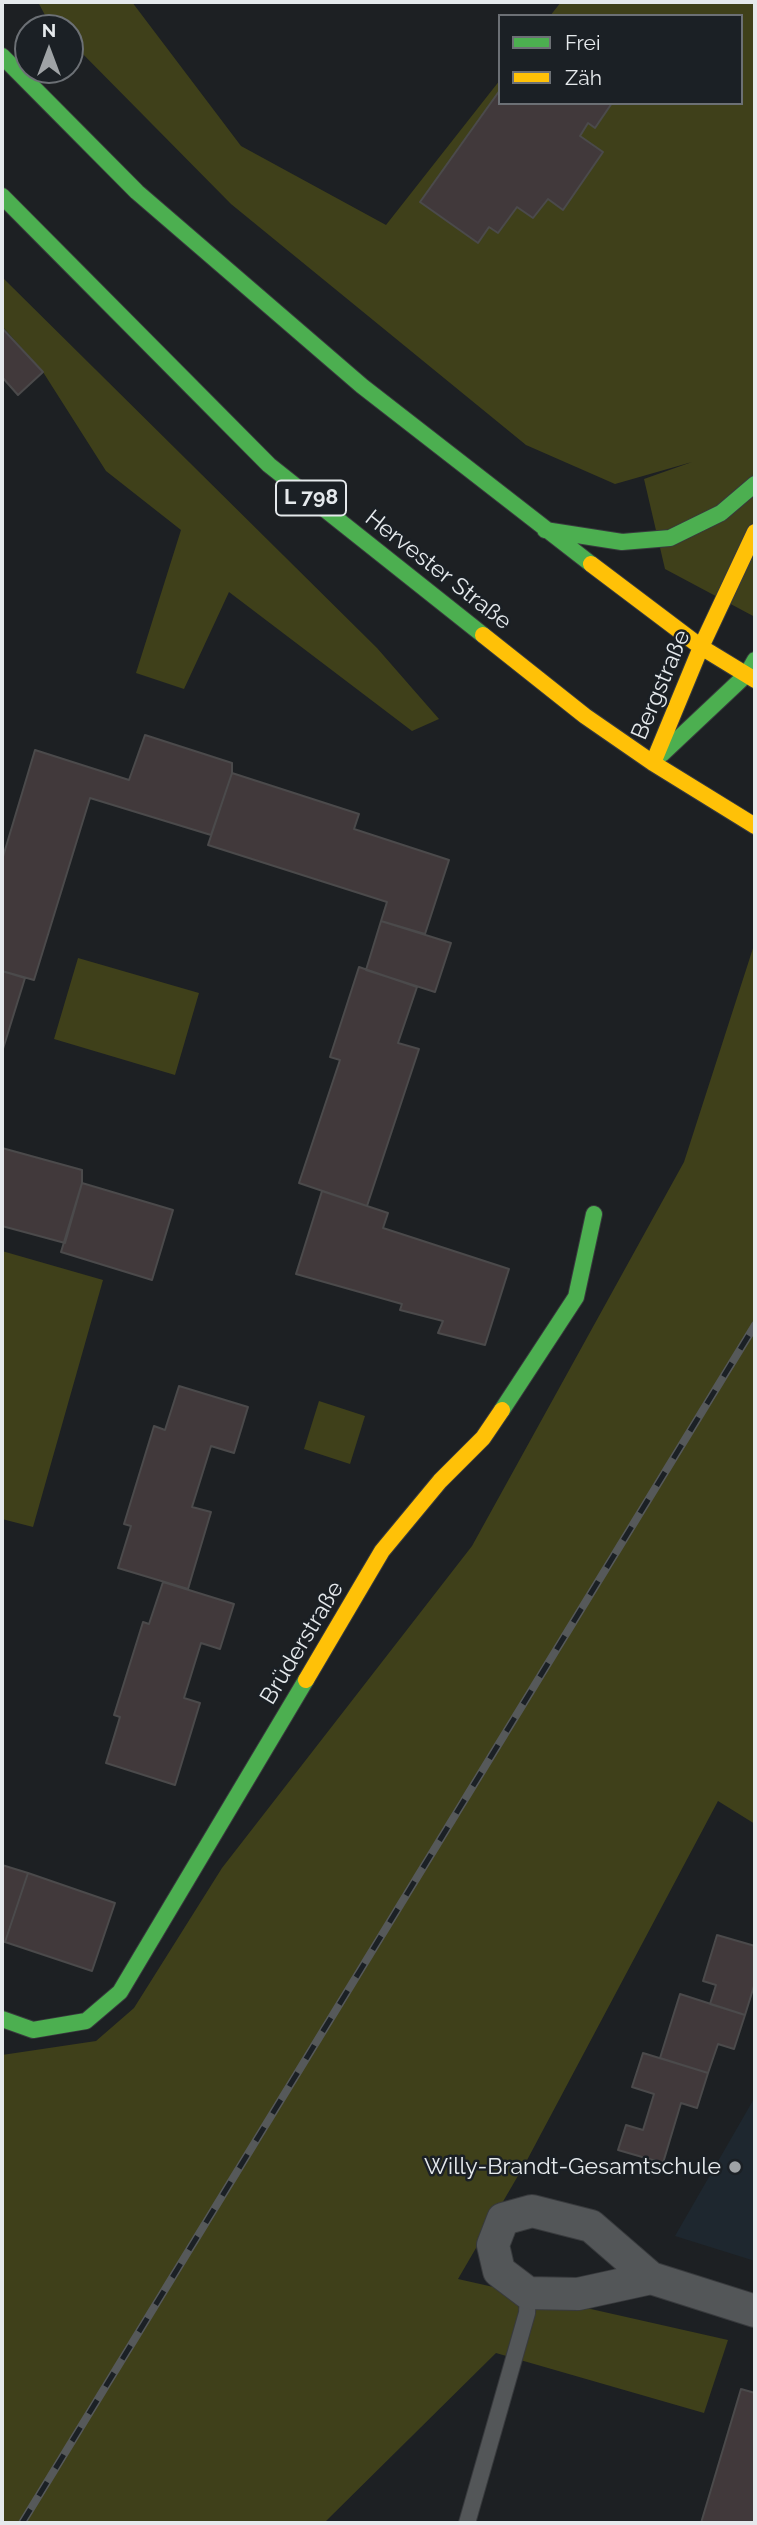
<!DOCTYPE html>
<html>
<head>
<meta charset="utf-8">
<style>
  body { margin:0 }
  #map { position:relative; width:757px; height:2525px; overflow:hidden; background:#1d2023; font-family:Raleway,sans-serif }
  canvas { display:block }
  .frame { position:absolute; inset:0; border:4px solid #e5e9ec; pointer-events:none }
  .legend { position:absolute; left:498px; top:14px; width:245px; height:91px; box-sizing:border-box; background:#1b2025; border:2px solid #6c7075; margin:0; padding:9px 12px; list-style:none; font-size:21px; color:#e5e9ec }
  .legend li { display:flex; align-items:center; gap:14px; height:35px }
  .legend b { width:35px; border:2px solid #6c7075 }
  .north { position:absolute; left:14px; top:14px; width:70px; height:70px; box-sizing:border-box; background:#1b2025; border:2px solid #6c7075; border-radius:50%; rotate:0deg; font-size:19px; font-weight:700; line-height:28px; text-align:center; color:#e5e9ec }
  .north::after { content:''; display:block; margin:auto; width:24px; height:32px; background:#9fa3a6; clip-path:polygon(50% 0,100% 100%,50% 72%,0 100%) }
</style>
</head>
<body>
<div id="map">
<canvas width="757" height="2525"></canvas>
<div class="frame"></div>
<ul class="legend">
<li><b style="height:9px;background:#4caf50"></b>Frei</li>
<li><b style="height:9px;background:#ffc107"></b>Zäh</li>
</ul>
<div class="north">N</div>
</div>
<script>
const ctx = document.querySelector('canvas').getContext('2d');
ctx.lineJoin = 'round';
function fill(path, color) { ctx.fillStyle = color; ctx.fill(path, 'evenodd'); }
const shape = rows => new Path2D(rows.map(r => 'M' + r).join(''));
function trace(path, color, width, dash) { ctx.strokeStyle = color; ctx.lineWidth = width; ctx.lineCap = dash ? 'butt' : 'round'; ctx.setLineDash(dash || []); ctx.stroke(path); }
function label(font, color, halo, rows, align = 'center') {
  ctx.font = font + ' Raleway,sans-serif'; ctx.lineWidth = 5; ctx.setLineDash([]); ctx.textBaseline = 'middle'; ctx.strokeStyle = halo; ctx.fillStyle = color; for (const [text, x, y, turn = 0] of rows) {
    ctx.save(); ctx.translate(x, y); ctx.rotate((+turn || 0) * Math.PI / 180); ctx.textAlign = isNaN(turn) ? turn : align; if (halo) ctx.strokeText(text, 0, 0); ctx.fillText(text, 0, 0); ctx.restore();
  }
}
fill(shape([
  [755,2097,755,2261,675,2236]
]), '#1e272f');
fill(shape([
  [38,2,132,2,241,146,386,225,500,80,500,103,741,103,741,16,550,16,561,2,755,2,755,617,665,569,644,479,692,462,615,484,526,445,231,204,70,41,70,28,58,28,46,17],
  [2,277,377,648,439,719,412,731,229,592,184,689,136,673,181,530,106,471,43,372,2,326],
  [755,942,755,1824,718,1801,526,2162,458,2279,728,2340,704,2413,496,2353,324,2523,2,2523,2,2055,96,2041,134,2008,222,1868,472,1546,684,1162],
  [78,958,199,993,175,1075,54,1039],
  [2,1251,103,1280,33,1527,2,1519],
  [319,1401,365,1416,350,1464,304,1449]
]), '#3f401a');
const building = shape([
  [500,90,500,103,612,103,595,128,588,123,580,136,603,152,563,210,548,199,533,218,517,207,498,233,489,227,478,243,420,202,500,90],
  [2,328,43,372,18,395,2,377,2,328],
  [145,735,232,763,232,773,211,835,90,798,34,980,2,971,2,860,35,750,129,780,145,735],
  [232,773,359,814,354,829,449,860,425,934,381,921,387,902,208,845,232,773],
  [381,921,451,943,435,992,366,970,381,921],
  [359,967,417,987,398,1043,419,1049,367,1206,299,1183,340,1060,330,1057,359,967],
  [2,971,25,978,2,1052,2,971],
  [2,1148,82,1170,82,1183,65,1243,2,1226,2,1148],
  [82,1183,173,1210,152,1280,61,1252,82,1183],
  [322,1191,388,1213,383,1228,509,1269,485,1345,438,1333,443,1321,400,1310,402,1304,296,1274,322,1191],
  [179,1386,248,1407,234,1453,211,1446,192,1507,211,1512,188,1589,118,1568,131,1526,124,1524,154,1426,165,1430,179,1386],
  [163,1582,234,1604,220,1649,201,1643,184,1698,200,1703,175,1785,106,1763,120,1717,114,1715,143,1622,149,1624,163,1582],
  [2,1865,28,1873,5,1942,2,1941,2,1865],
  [28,1873,115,1903,92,1971,5,1942,28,1873],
  [717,1935,755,1946,755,1986,754,1986,745,2015,710,2004,716,1985,703,1981,717,1935],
  [680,1994,745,2015,734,2049,718,2044,708,2073,660,2058,680,1994],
  [643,2053,708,2073,697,2108,681,2103,663,2163,618,2150,626,2125,643,2130,654,2094,632,2087,643,2053],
  [741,2389,755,2393,755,2523,701,2523,741,2389]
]);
fill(building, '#41393b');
trace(building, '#4b4a4b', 2);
const lane = shape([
  [467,2523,527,2313,528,2293]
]);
const street = shape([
  [651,2278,578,2294,528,2293,499,2271,493,2245,503,2219,532,2211,591,2226,651,2278,755,2311]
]);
const fast = shape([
  [2,56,137,192,362,386,591,564],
  [2,196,269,465,483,635],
  [545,530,622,542,670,538,721,513,755,484],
  [662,754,747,674,755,660],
  [502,1410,576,1297,594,1214],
  [2,2019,33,2030,86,2021,120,1992,306,1680]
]);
const slow = shape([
  [591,564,701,647,755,680],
  [483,635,585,716,653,763,755,826],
  [653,763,701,647,755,532],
  [306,1680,382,1551,440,1481,483,1438,502,1410]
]);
trace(lane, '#383a3d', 18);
trace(street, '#383a3d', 34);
trace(fast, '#383a3d', 18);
trace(slow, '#383a3d', 18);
trace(lane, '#535658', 16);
trace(street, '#535658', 32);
trace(fast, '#4caf50', 16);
trace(slow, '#ffc107', 16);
const rail = shape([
  [22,2523,755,1325]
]);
trace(rail, '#56595a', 8);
trace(rail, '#1b2025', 5, [16]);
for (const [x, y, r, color] of [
  [735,2167,7,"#9fa3a6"]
]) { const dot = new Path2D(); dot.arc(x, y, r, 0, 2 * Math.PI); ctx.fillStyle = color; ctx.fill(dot); trace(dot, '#1b2025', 2.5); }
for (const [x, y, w] of [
  [311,498,70]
]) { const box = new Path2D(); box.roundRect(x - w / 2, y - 17.5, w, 35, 5); ctx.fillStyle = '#1b2025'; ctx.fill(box); trace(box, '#e5e9ec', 2); }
label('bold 21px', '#e5e9ec', null, [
  ["L 798",311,498]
]);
label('23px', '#e5e9ec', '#1b2025', [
  ["Hervester Straße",438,570,38],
  ["Bergstraße",661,685,-67],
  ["Brüderstraße",302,1643,-59]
]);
label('23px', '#e5e9ec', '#1b2025', [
  ["Willy-Brandt-Gesamtschule",721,2167]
], 'right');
</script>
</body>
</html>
